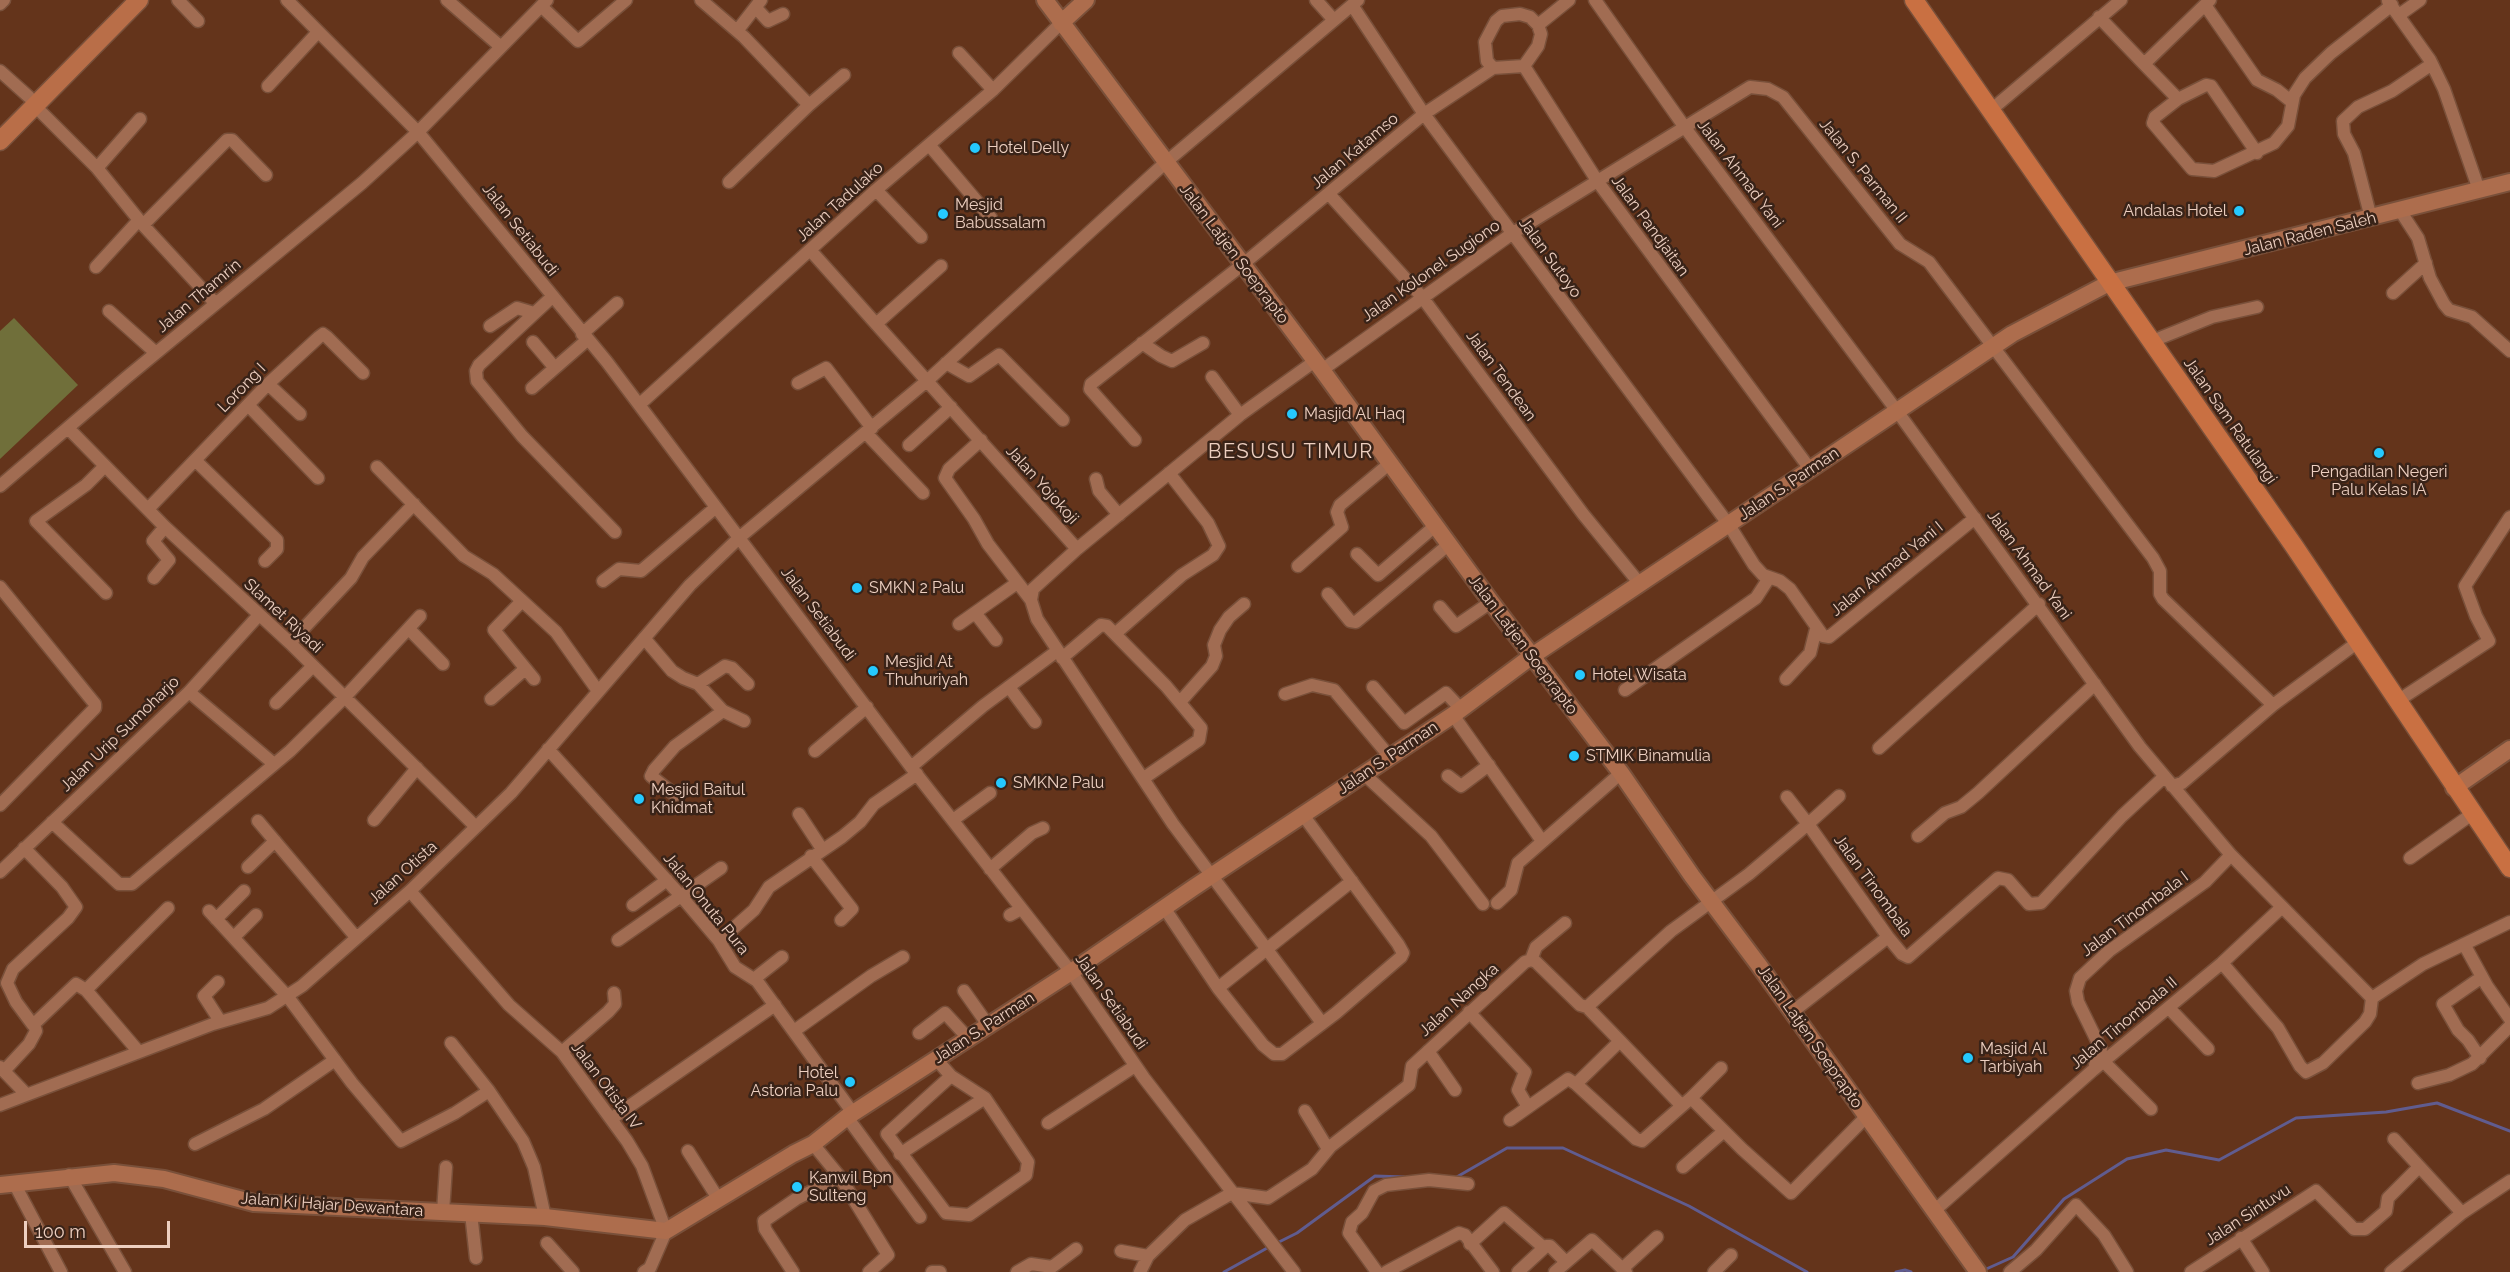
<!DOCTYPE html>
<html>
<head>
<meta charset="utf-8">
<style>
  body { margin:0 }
  #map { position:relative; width:2510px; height:1272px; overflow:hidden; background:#64341b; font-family:Raleway,sans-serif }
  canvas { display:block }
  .scale { position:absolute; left:24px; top:1221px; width:146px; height:27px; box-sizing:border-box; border:3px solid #edcfc0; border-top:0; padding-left:8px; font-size:18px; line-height:21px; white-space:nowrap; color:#edcfc0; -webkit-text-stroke:4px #392318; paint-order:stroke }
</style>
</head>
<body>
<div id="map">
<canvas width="2510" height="1272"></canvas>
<div class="scale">100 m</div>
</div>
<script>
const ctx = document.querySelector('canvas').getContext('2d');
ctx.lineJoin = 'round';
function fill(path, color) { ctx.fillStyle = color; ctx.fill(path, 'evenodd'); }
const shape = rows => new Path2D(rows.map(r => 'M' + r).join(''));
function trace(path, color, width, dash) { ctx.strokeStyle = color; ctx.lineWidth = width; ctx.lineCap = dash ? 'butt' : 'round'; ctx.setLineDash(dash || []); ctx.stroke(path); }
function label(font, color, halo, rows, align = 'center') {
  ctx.font = font + ' Raleway,sans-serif'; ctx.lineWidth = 5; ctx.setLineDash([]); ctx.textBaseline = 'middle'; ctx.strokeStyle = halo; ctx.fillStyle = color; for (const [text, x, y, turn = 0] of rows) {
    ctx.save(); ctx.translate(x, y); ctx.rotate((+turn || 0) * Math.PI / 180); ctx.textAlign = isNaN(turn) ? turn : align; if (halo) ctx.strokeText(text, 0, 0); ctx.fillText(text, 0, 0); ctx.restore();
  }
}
fill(shape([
  [14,318,78,385,0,459,0,331]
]), '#706f3a');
trace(shape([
  [1455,1178,1507,1148,1563,1148,1689,1206,1807,1272],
  [1275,1244,1297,1233,1375,1176,1404,1177],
  [1984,1270,2013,1257,2064,1199,2127,1159,2166,1150,2219,1160,2296,1118,2386,1112,2437,1103,2510,1131],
  [1224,1272,1269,1247],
  [1896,1272,1905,1270,1911,1272]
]), '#605c8f', 3);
const street = shape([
  [178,0,198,21],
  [287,0,418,132,607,362,911,767,1071,972,1144,1078,1294,1272],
  [447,0,501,47],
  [701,0,744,37,809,105,729,182],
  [1316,0,1333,19],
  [1569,0,1538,25,1541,34,1538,46,1524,66,1598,182,1810,469],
  [1595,0,1686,129,1897,411,2140,747,2231,855,2372,998],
  [2388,1,2430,60,2444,89,2479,190],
  [0,4,4,0],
  [1352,5,1424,114,1729,525,1754,565,1763,575,1780,581,1790,589,1823,636,1829,637,1975,518],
  [2205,5,2257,80,2277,90,2292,102],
  [541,6,578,41,626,0],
  [756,8,768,21,783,14],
  [2399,15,2420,0],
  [2099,17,2144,64,2210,0],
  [737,31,761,0],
  [959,53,993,90],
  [2144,64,2178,99,2155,117,2153,123,2192,169,2214,171,2274,143,2288,126,2294,95,2305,78,2331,53,2392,5],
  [1493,68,1487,61,1485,42,1496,21,1502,16,1520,14,1530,17,1538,25],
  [0,71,29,97],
  [268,86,318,32],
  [2178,99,2206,85,2211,86,2257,153],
  [809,105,844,75],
  [35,106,97,168,143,225,215,303],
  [1991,110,2121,0],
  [930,146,991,218],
  [97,168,140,119],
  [876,190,921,237],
  [1329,194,1422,297,1583,514,1640,584],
  [2401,212,2418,238,2430,278,2444,304,2449,310,2472,317,2510,351],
  [2371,218,2354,153,2344,134,2343,121,2358,107,2392,91,2432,64],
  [143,225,227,140,232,140,266,175],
  [811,251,1077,549,1033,589,1031,600,1037,619,1173,824,1322,1023],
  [96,267,139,220],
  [2393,293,2426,263],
  [552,297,479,365,476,371,477,381,522,436,615,532],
  [109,311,156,353],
  [876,324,941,266],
  [490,326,517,308,534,313],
  [582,334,617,303],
  [533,342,555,368],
  [2150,342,2212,317,2257,307],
  [1142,343,1161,356,1172,361,1203,343],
  [946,363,969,376,999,355,1063,420],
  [1322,370,1513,233,1750,87,1768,89,1783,97,1900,244,1929,262,2153,558,2160,571,2160,594,2163,599,2273,705],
  [1212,377,1240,415],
  [798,383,826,368,872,428],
  [268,384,300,414],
  [532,388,587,340],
  [640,404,876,190,993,90,1061,23],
  [248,405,318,478],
  [68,428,165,527,290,643,476,827],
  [866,433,923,493],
  [981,440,949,469,945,478,974,519,988,544,1031,600],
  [1135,440,1090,389,1091,384,1242,265,1424,114,1493,68,1524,66],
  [909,445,951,407],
  [196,461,277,540,277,549,265,561],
  [105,466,86,485,36,521,106,593],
  [377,467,464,556,493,574,556,632,598,691],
  [1096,479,1099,491,1119,515],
  [0,486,127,377,362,183,418,132,547,0],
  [148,509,268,384,319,337,323,334,327,337,363,373],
  [1077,549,1240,415,1315,361],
  [1357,554,1378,575,1435,526],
  [1298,566,1342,527,1337,512,1340,505,1389,464],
  [154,578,169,560,153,541,165,527],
  [603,581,619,569,641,571,715,508],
  [0,587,95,704,95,708,0,805],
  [1328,594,1350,621,1356,622,1448,545],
  [522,601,494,630,534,679],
  [1440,607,1456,626,1491,602],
  [976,614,996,640],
  [959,624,1017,583],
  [409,629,443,664],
  [1116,633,1182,575,1213,555,1219,546,1208,523,1169,473],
  [644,638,672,671,683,678,698,684,725,666,732,668,748,684],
  [290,643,351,578,363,557,414,504],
  [1062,658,1101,625,1107,626,1166,686,1201,728,1199,740,1144,778],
  [1786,679,1810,653,1816,629],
  [698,684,723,711,744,721],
  [1009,687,1035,722],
  [1373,687,1404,723,1446,693,1461,709],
  [1625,690,1756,598,1769,578],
  [189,692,274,764],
  [1285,694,1312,685,1334,690,1390,757],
  [491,699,524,670],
  [2399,700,2489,641,2476,616,2465,586,2510,517],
  [1180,702,1212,666,1216,656,1214,645,1220,630,1229,617,1244,604],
  [276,703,313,666],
  [1453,715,1542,841],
  [1879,748,2039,604],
  [548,749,681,896,719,941,735,967,757,981,853,1113],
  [815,751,867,707],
  [911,767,983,706,1057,651],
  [1364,774,1431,836,1483,904],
  [1448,776,1461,786,1489,765],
  [2172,786,2182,783,2273,705,2358,642],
  [675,795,651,776,654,770,675,746,723,711],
  [1787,797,1808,824,1839,796],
  [799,814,822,849],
  [374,820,417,768],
  [953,820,990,793],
  [258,821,355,936],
  [52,822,119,884,132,884,290,751,345,697,420,616],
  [1918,836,1945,813,1961,807,1978,793,2095,684],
  [24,848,62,887,76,907,68,918,13,969,7,983,16,1002,33,1025,76,984,86,990],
  [811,856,852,909,841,920],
  [2410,858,2472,814],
  [248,867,275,841],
  [990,869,1032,833,1043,828],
  [0,872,189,692,259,615],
  [410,891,509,1005,562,1052,627,1141,642,1166,666,1231,650,1268,644,1272],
  [1497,903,1511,890,1518,863,1621,773],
  [633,905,667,880],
  [1165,909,1218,988,1352,881],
  [209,911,288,997,352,1083,401,1141,455,1113,489,1091],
  [1010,915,1021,909],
  [216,919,244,891],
  [234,937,256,915],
  [618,940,721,868],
  [719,941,754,910,769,887,842,837,860,822,874,804,917,774],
  [2464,944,2487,986,2510,1019],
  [1531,960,1536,947,1565,923],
  [2222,963,2278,1028,2300,1066,2306,1072,2323,1063,2365,1022,2370,1014,2372,998],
  [754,979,782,957],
  [218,982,204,996,220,1021],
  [1218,988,1263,1045,1274,1054,1282,1054,1336,1013,1401,957,1403,953,1398,944,1303,815],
  [964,991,988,1025],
  [2372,998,2423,964,2510,922],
  [2169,1008,2208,1049],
  [1469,1012,1525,1072,1518,1090,1528,1107],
  [1791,1013,1888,937],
  [794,1031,871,976,903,957],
  [919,1033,945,1013,968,1038],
  [1620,1041,1682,1106],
  [451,1043,489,1091,523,1141,534,1167,545,1217],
  [138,1051,86,990,168,908],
  [1428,1051,1455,1090],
  [562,1052,608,1012,615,1004,614,993],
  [2480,1058,2468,1040,2458,1030,2443,1004,2482,977],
  [936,1059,951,1076,985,1098,1028,1162,1026,1175,969,1215,946,1213,887,1134,951,1076],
  [2103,1061,2151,1109],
  [2095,1065,2101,1049,2078,1002,2076,991,2080,978,2109,951,2205,882,2231,855],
  [0,1067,26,1094],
  [4,1071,29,1044,36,1031,34,1025],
  [2418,1083,2449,1075,2472,1064,2510,1026],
  [1576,1084,1620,1041,1587,1007],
  [1691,1098,1721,1068],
  [0,1105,213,1024,268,1008,302,986,410,891,511,793,690,585,740,537,928,380,1165,163,1358,0],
  [1305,1111,1328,1149],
  [847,1117,920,1217],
  [611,1119,775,1005],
  [1510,1120,1568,1079,1576,1084,1636,1139,1642,1141,1691,1098,1742,1149,1791,1193,1866,1117],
  [1048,1123,1135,1066],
  [2394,1139,2462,1213],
  [195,1144,264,1109,335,1060],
  [813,1144,840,1177,888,1255,869,1272],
  [688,1151,719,1200],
  [900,1154,985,1098],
  [1683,1167,1724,1131],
  [69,1175,125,1272],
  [14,1183,61,1272],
  [1934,1211,2092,1071,2222,963,2281,908],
  [443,1212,446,1167],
  [471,1213,476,1258],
  [2241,1238,2263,1272],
  [547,1243,573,1272],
  [1470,1244,1504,1213,1543,1247],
  [1125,1252,1121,1251,1148,1256,1185,1220,1232,1193,1268,1198,1312,1169,1331,1146,1409,1085,1412,1066,1525,962,1531,960,1536,962,1580,1005,1587,1007,1671,931,1749,874,1808,824,1888,937,1902,954,1908,957,1998,878,2008,880,2029,904,2041,903,2122,816,2164,777],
  [1622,1269,1657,1237],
  [793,1272,765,1229,764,1221,796,1199,840,1177],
  [932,1272,940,1272],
  [1017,1272,1031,1264,1052,1267,1076,1249],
  [1140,1272,1148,1256],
  [1377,1272,1349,1233,1352,1222,1362,1213,1374,1191,1386,1185,1429,1180,1468,1184],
  [1386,1272,1459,1233,1465,1235,1493,1272],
  [1518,1272,1546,1246,1550,1246,1566,1262],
  [1555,1272,1592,1240,1626,1272],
  [1714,1272,1731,1255],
  [2010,1272,2036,1250,2076,1205,2104,1235,2127,1272],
  [2191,1272,2316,1191,2354,1229,2365,1229,2386,1211,2388,1198,2419,1167],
  [2391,1272,2462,1213,2510,1181]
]);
const secondary = shape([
  [1045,0,1322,370,1491,602,1621,773,1692,876,1758,964,1978,1272],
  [1061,23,1086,0],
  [2454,788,2510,749],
  [0,1185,114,1173,164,1179,254,1203,545,1217,666,1231,793,1154,813,1144,847,1117,1071,972,1193,888,1453,715,1532,656,2012,334,2109,283,2510,182]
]);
const primary = shape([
  [0,141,139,0]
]);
const highway = shape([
  [1914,0,2294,546,2510,868]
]);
trace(street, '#79503a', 15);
trace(secondary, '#79503a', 20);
trace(primary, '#79503a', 21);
trace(highway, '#79503a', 21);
trace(street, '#a16c52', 12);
trace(secondary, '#ad6d4d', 16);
trace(primary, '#b96e48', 18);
trace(highway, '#c97042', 18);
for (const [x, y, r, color] of [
  [975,148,6,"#25c9fe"],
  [2239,211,6,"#25c9fe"],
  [943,214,6,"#25c9fe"],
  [1292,414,6,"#25c9fe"],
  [2379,453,6,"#25c9fe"],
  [857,588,6,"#25c9fe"],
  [873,671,6,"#25c9fe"],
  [1580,675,6,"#25c9fe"],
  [1574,756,6,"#25c9fe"],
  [1001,783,6,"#25c9fe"],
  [639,799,6,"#25c9fe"],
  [1968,1058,6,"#25c9fe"],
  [850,1082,6,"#25c9fe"],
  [797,1187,6,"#25c9fe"]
]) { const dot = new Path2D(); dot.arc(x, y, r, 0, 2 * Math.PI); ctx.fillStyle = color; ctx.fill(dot); trace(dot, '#392318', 2); }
label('16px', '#edcfc0', '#392318', [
  ["Hotel Delly",987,148],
  ["Mesjid",955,205],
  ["Babussalam",955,223],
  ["Andalas Hotel",2227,211,"right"],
  ["Masjid Al Haq",1304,414],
  ["Pengadilan Negeri",2379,472,"center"],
  ["Palu Kelas IA",2379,490,"center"],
  ["SMKN 2 Palu",869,588],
  ["Mesjid At",885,662],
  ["Thuhuriyah",885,680],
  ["Hotel Wisata",1592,675],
  ["STMIK Binamulia",1586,756],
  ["SMKN2 Palu",1013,783],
  ["Mesjid Baitul",651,790],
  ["Khidmat",651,808],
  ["Masjid Al",1980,1049],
  ["Tarbiyah",1980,1067],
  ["Hotel",838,1073,"right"],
  ["Astoria Palu",838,1091,"right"],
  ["Kanwil Bpn",809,1178],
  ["Sulteng",809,1196]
], 'left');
label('16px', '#edcfc0', '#392318', [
  ["Jalan Katamso",1355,151,-40],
  ["Jalan S. Parman II",1863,171,51],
  ["Jalan Ahmad Yani",1740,174,53],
  ["Jalan Tadulako",840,202,-42],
  ["Jalan Pandjaitan",1650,226,54],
  ["Jalan Setiabudi",520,230,52],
  ["Jalan Raden Saleh",2310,234,-14],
  ["Jalan Latjen Soeprapto",1234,254,53],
  ["Jalan Sutoyo",1550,258,54],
  ["Jalan Kolonel Sugiono",1431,271,-35],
  ["Jalan Thamrin",199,296,-40],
  ["Jalan Tendean",1501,376,54],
  ["Lorong I",242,388,-46],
  ["Jalan Sam Ratulangi",2230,421,55],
  ["Jalan S. Parman",1789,484,-34],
  ["Jalan Yojokoji",1042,485,48],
  ["Jalan Ahmad Yani",2029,565,54],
  ["Jalan Ahmad Yani I",1887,569,-39],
  ["Jalan Setiabudi",818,614,53],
  ["Slamet Riyadi",283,616,43],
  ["Jalan Latjen Soeprapto",1523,645,53],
  ["Jalan Urip Sumoharjo",120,734,-44],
  ["Jalan S. Parman",1388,758,-34],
  ["Jalan Otista",403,873,-42],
  ["Jalan Tinombala",1873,886,54],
  ["Jalan Onuta Pura",706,904,51],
  ["Jalan Tinombala I",2135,914,-37],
  ["Jalan Nangka",1459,1000,-42],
  ["Jalan Setiabudi",1111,1002,55],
  ["Jalan Tinombala II",2124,1023,-40],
  ["Jalan S. Parman",984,1028,-33],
  ["Jalan Latjen Soeprapto",1810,1037,55],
  ["Jalan Otista IV",606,1086,53],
  ["Jalan Ki Hajar Dewantara",332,1205,4],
  ["Jalan Sintuvu",2248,1215,-33]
]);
ctx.letterSpacing = '1.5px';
label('20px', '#edcfc0', '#392318', [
  ["BESUSU TIMUR",1291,452]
]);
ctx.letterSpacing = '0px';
</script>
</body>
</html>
